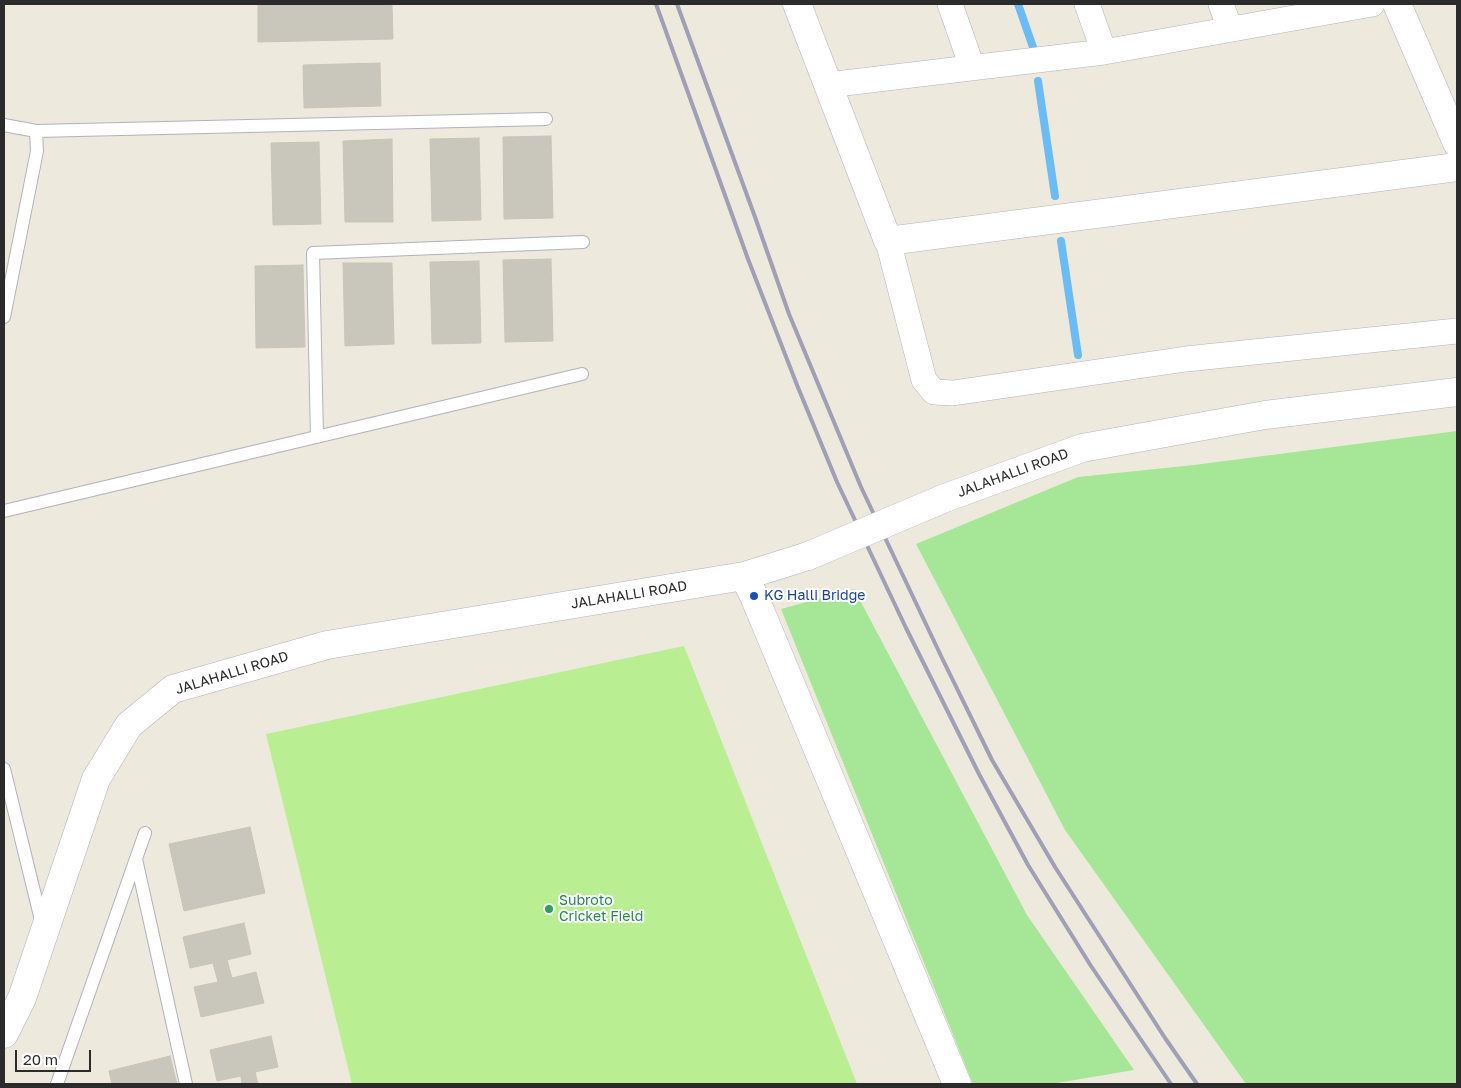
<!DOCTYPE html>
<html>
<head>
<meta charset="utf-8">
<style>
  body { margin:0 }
  #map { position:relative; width:1461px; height:1088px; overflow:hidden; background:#eee9dd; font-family:"Golos Text",sans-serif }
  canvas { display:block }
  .frame { position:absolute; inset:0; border:5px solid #2b2b2b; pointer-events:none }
  .scale { position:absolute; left:15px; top:1050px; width:76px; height:22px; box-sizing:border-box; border:2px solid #2b2b2b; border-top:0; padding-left:6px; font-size:15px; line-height:18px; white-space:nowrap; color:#2b2b2b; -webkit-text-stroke:4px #fff; paint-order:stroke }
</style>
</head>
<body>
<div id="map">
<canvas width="1461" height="1088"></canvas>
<div class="frame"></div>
<div class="scale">20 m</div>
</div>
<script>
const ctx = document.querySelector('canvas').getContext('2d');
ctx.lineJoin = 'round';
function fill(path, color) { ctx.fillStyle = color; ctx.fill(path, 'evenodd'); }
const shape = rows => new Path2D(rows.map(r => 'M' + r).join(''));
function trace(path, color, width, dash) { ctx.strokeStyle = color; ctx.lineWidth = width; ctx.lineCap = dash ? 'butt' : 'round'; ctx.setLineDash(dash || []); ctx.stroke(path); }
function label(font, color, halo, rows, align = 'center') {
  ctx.font = font + ' "Golos Text",sans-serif'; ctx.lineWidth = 4; ctx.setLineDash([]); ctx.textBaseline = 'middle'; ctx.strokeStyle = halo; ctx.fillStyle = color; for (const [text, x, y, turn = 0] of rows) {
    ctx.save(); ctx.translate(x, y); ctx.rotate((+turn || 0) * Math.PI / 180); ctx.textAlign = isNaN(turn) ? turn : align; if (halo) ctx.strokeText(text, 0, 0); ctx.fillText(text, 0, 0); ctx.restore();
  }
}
fill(shape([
  [1457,431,1457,1084,1246,1084,1065,830,916,544,1078,477,1194,465],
  [854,589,1027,915,1134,1070,1051,1084,973,1084,781,609]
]), '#a6e797');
fill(shape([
  [684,646,857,1084,352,1084,266,734]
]), '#b9ee92');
trace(shape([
  [1018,4,1034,50],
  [1038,81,1055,196],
  [1061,241,1078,355]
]), '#6bbbf4', 8);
const building = shape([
  [258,4,392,4,393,39,258,42,258,4],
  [380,63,381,106,304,108,303,65,380,63],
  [551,136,553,218,504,219,503,137,551,136],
  [479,138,481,220,432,221,430,139,479,138],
  [392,139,393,222,345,222,343,141,392,139],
  [319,142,321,224,273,225,271,143,319,142],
  [551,259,553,341,505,342,503,260,551,259],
  [479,261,481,343,432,344,430,262,479,261],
  [343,263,392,263,394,344,345,346,343,263],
  [303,265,305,347,256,348,255,266,303,265],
  [250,827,265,893,184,911,169,844,250,827],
  [244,923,251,954,227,960,232,978,256,972,264,1003,201,1017,194,987,218,982,213,963,190,968,183,937,244,923],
  [271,1036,278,1067,255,1072,258,1084,242,1084,241,1076,217,1081,210,1050,271,1036],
  [170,1056,177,1084,112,1084,109,1071,170,1056]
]);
fill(building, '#c9c6bc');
trace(building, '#c9c5b6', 1);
const lane = shape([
  [4,125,36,131,37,151,4,317],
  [36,131,546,119],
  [317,437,313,253,583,242],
  [4,511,582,374],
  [4,769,42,924],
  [136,859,186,1084],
  [57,1084,145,833]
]);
const street = shape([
  [950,4,972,67],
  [1087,4,1104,52],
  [1221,4,1230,29],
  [828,85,1104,52,1372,4],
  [888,241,924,380,934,392,953,393,1186,359,1457,331]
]);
const secondary = shape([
  [797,4,888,241,1457,167],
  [1397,4,1457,143],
  [945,498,1082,448,1265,415,1457,392],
  [744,576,754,596,957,1084],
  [4,1034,22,998,96,779,129,725,173,689,327,645,744,576,808,556]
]);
trace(lane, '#b1b1c0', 14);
trace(street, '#b1b1c0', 26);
trace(secondary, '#b1b1c0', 29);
trace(lane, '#fff', 12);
trace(street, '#fff', 25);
trace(secondary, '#fff', 28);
trace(shape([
  [656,4,748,259,797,385,837,482,906,628,979,774,1028,865,1091,966,1171,1084],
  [677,4,755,217,789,314,861,487,942,658,992,760,1055,867,1165,1038,1197,1084]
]), '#9f9fb6', 4);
const secondaryBridge = shape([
  [808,556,945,498]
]);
trace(secondaryBridge, '#b1b1c0', 29, []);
trace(secondaryBridge, '#fff', 28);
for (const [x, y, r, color] of [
  [754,596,5,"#1a4fb4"],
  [549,909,5,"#2e9e5b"]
]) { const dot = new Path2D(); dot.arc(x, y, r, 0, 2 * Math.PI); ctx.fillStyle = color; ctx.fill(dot); trace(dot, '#fff', 2); }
label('14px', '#2b2b2b', '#fff', [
  ["JALAHALLI ROAD",1013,473,-20],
  ["JALAHALLI ROAD",629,595,-9],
  ["JALAHALLI ROAD",232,673,-17]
]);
label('14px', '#164399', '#fff', [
  ["KG Halli Bridge",764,596]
], 'left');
label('14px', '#27864d', '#fff', [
  ["Subroto",559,901],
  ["Cricket Field",559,917]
], 'left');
</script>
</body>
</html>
